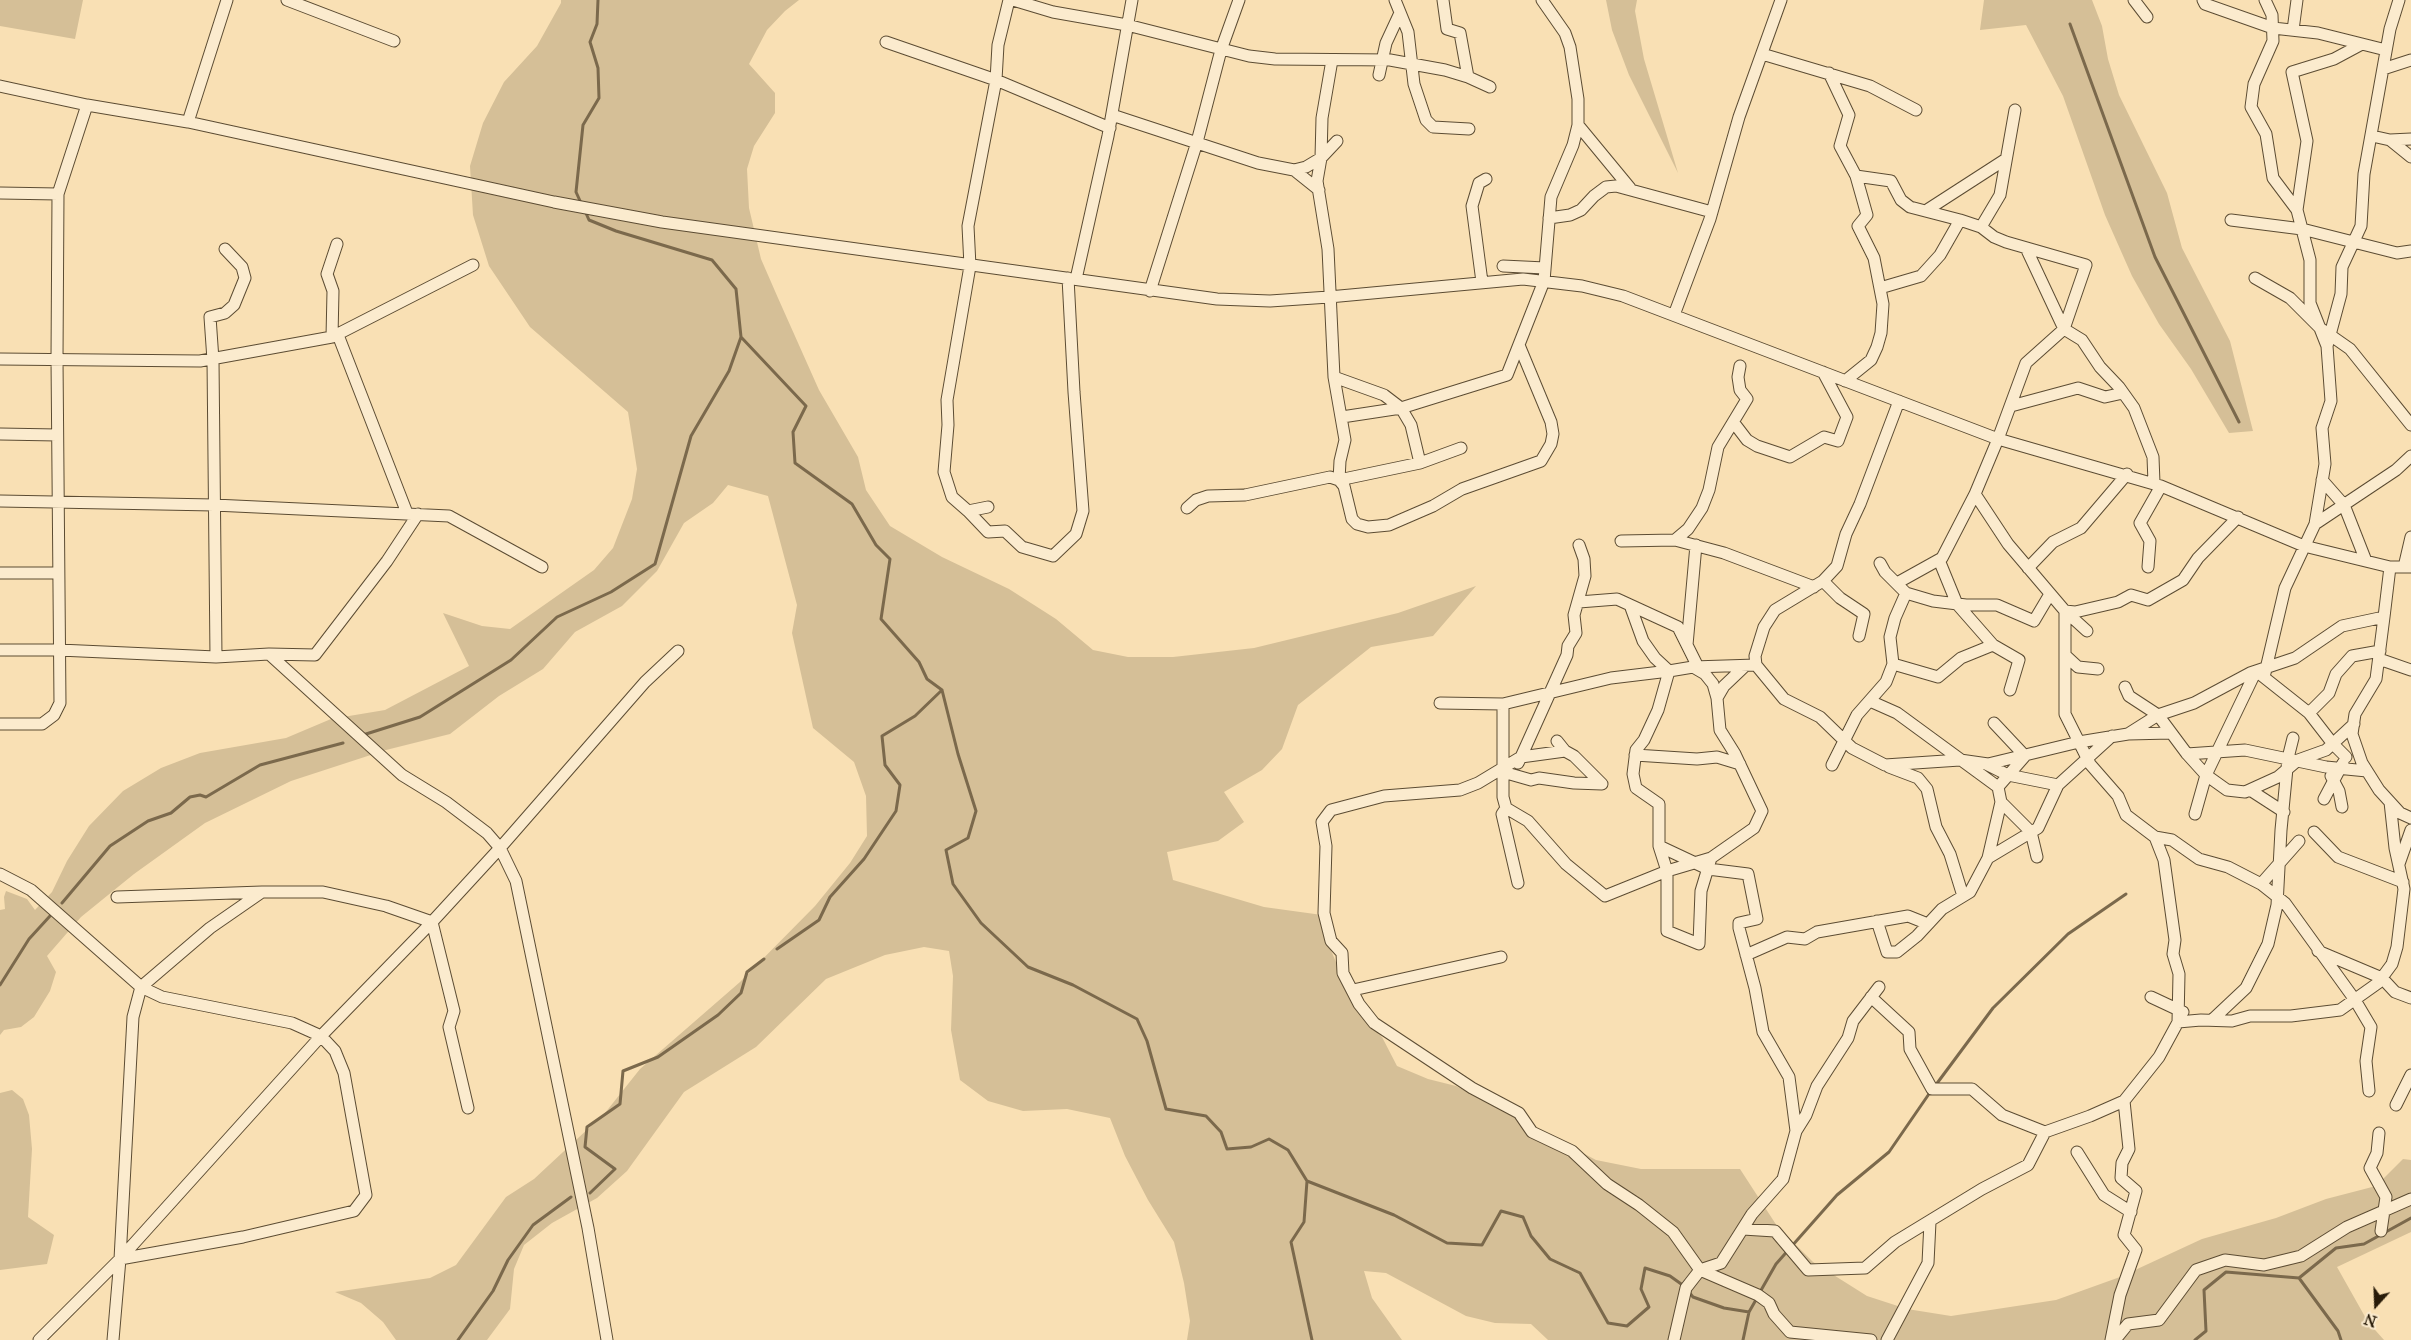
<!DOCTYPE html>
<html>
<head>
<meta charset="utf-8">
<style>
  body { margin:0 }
  #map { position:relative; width:2411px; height:1340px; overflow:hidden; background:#f9e0b4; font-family:"IM FELL Great Primer",serif }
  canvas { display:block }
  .north { position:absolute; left:2351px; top:1280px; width:50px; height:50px; -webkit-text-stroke:4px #fbebce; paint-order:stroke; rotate:200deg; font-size:14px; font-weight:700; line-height:20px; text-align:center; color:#281b08 }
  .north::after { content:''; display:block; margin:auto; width:18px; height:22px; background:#281b08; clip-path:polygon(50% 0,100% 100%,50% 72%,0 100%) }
</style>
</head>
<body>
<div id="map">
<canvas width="2411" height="1340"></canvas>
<div class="north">N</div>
</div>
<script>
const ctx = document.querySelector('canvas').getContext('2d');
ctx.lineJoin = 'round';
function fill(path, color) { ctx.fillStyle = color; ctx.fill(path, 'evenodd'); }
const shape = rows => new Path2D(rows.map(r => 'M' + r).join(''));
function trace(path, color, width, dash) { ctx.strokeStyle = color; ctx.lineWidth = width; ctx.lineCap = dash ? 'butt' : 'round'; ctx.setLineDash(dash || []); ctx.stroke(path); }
fill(shape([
  [0,0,83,0,75,39,0,26],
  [561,0,799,0,785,11,767,30,749,64,775,93,775,113,754,146,747,169,749,208,761,259,778,298,819,390,858,457,866,490,890,526,942,557,1009,589,1056,619,1093,650,1128,657,1173,657,1254,648,1398,613,1476,586,1433,636,1371,647,1298,705,1282,749,1262,770,1224,792,1244,822,1218,841,1167,852,1173,880,1264,907,1322,915,1328,943,1355,1008,1382,1037,1397,1066,1428,1079,1456,1086,1596,1160,1641,1169,1740,1169,1777,1226,1813,1262,1867,1296,1907,1309,1951,1316,2056,1300,2120,1277,2202,1239,2276,1218,2326,1199,2376,1186,2403,1159,2411,1160,2411,1232,2337,1267,2368,1322,2384,1340,1548,1340,1531,1324,1495,1323,1466,1316,1386,1273,1364,1271,1372,1298,1402,1340,1187,1340,1190,1321,1184,1283,1174,1242,1148,1200,1125,1156,1110,1118,1067,1109,1023,1111,988,1101,960,1080,951,1030,953,976,949,951,924,947,885,955,826,979,756,1047,684,1092,627,1171,597,1198,552,1223,524,1245,514,1269,510,1309,487,1340,396,1340,383,1322,361,1303,335,1292,430,1278,456,1265,506,1197,534,1179,605,1113,640,1069,740,982,815,906,850,863,867,836,866,796,854,762,813,728,792,633,797,605,768,496,728,485,713,503,684,523,657,571,622,606,575,632,543,669,499,696,450,734,386,750,291,781,205,823,134,874,81,917,47,956,56,972,50,991,34,1017,21,1027,4,1030,0,1035,0,910,5,909,4,897,6,891,27,899,35,910,52,892,67,861,89,826,123,791,161,768,200,753,286,738,331,719,385,710,469,666,443,613,482,626,510,629,594,570,613,548,632,499,637,469,628,412,530,327,489,266,473,215,470,166,483,123,504,82,537,46,561,3],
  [1606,0,1637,0,1635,11,1644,59,1678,173,1629,75,1612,30],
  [1984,0,2092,0,2102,26,2108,59,2119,95,2167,193,2182,248,2230,341,2253,431,2229,433,2191,369,2159,324,2132,276,2105,215,2063,96,2026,25,1980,30],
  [12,1090,23,1099,29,1115,32,1149,28,1217,54,1235,47,1264,0,1270,0,1093]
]), '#d5bf97');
trace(shape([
  [2070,24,2155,257,2239,422],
  [581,203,576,192,583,125,599,98,598,68,590,42,597,24,598,0],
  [585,211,589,220,616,231,712,260,736,289,741,337,806,406,793,432,795,463,852,504,876,545,890,559,881,619,919,662,927,679,942,690,958,754,976,811,968,838,946,850,953,884,981,923,1028,967,1073,985,1137,1019,1147,1041,1166,1109,1206,1116,1221,1132,1227,1149,1251,1147,1269,1139,1288,1150,1307,1181,1394,1215,1447,1243,1482,1245,1501,1211,1523,1217,1531,1236,1550,1259,1580,1273,1608,1323,1627,1326,1649,1307,1641,1289,1645,1268,1670,1276,1684,1286],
  [366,734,420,717,511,660,557,617,611,592,655,564,691,436,729,371,741,337],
  [62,903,110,846,148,821,171,813,190,797,200,795,206,797,260,765,343,743],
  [777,949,819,920,830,897,864,859,896,811,900,785,885,765,882,736,915,716,942,690],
  [0,985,29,939,50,916],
  [1935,1086,1993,1008,2068,934,2126,894],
  [1307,1181,1304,1222,1291,1242,1312,1340],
  [590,1193,615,1169,585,1147,587,1127,620,1104,623,1071,658,1057,718,1015,741,993,747,972,764,959],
  [2299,1278,2338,1331,2341,1340],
  [1688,1291,1693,1297,1724,1308,1749,1312,1743,1340],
  [1760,1292,1776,1264,1837,1195,1889,1152,1931,1091],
  [1749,1312,1757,1298],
  [458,1340,493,1291,508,1260,533,1225,571,1197],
  [2195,1340,2206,1331,2204,1290,2226,1272,2299,1278,2336,1248,2364,1244,2411,1218]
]), '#7b694c', 3);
const minor = shape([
  [287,0,394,41],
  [1013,0,1053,12,1127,25,1249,56,1275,59,1390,60,1445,70,1468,77,1490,87],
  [1395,0,1408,32,1414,84,1426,120,1433,127,1469,129],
  [1443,0,1447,29,1460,33,1468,77],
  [2134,0,2147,17],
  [2203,0,2205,4,2273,28,2318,33,2386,50],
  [2265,0,2272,15,2273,41,2254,84,2251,107,2266,134,2273,178,2297,210,2310,260,2310,303,2327,346],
  [2293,30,2297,0],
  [886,42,996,80,1110,128],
  [1762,54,1870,86,1916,110],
  [1332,60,1322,118,1321,158,1317,181,1328,249,1334,377,1345,440,1340,461,1339,480,1420,463,1461,448],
  [2383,69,2411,60],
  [1829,73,1849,115,1840,146,1856,176,1867,215,1858,226,1874,258,1883,304,1881,333,1877,347,1871,360,1845,381],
  [1379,75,1386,43,1399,15],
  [0,86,87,105,188,122,554,202,662,222,1217,299,1270,301,1329,297,1523,279,1582,286,1623,296,1998,439,2161,486,2304,546,2390,567,2411,567],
  [1112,115,1258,163,1294,170,1306,167,1321,158,1337,141],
  [188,122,227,0],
  [1578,125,1630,188],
  [2372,136,2390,140,2411,139],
  [2390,140,2411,157],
  [1294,170,1319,190],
  [1856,176,1891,181,1901,200,1910,207,1960,220,1981,227,1994,237,2006,242,2086,265,2064,329,2026,363,1998,439,1975,494,2008,544,2065,611,2065,714,2090,764,2118,796,2126,815,2155,837,2172,840,2199,859,2228,867,2261,884,2285,903,2355,1000,2371,1027,2366,1061,2369,1091],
  [0,193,58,194],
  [1927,210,2006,159],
  [2297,210,2307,141,2292,72,2334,59,2362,44],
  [1549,218,1570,215,1581,210,1594,196,1606,187,1616,186,1712,212],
  [2231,220,2302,229,2397,253,2411,251],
  [1981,227,2000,195,2015,110],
  [2026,248,2064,329,2082,340,2100,367,2119,387,2134,408,2153,457,2154,483],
  [1503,266,1545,268],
  [2255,278,2290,298,2320,328,2350,349,2411,425],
  [1076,279,1108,136,1132,0],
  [1482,282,1472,206,1479,183,1486,179],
  [1880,288,1921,276,1940,255,1960,220],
  [1150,291,1197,142,1221,50,1239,0],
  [1674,315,1710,219,1739,117,1781,0],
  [338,335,407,513],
  [332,337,333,291,327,274,337,244],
  [0,359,200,361,332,337,473,265],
  [1334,377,1384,395,1401,408,1411,425,1420,463],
  [1899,401,1860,504,1846,534,1837,566,1823,581,1775,610,1764,627,1755,656,1756,665,1784,699,1820,717,1852,748,1885,765,1960,760,1988,764,2079,742,2128,734,2158,715,2194,703,2250,673,2295,658,2342,626,2384,617,2390,567],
  [2011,406,2078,388,2105,397,2123,393],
  [1342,417,1401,408,1507,375,1544,281,1551,197,1573,145,1578,125,1578,99,1570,47,1565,33,1542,0],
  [1734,423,1747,440,1757,446,1790,457,1824,437,1838,441,1847,417,1823,372],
  [0,434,57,435],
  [2322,480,2344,505,2366,561],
  [0,501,214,505,449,516,542,567],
  [988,507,968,511,952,497,944,472,948,425,947,400,970,266,968,226,996,80,998,45,1009,0],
  [1187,508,1196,500,1208,496,1245,495,1330,477,1339,480,1344,486,1352,519,1357,524,1368,527,1389,525,1433,506,1462,489,1541,461,1551,444,1553,434,1551,422,1519,345],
  [968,511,988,532,1005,531,1022,547,1053,556,1076,534,1083,511,1074,392,1068,278],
  [2315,524,2325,464,2322,428,2331,401,2327,346,2341,294,2342,267,2361,226,2364,174,2390,29,2399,0],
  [1675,540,1688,529,1702,508,1709,490,1718,447,1747,399,1740,390,1738,377,1740,366],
  [1621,541,1675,540,1724,553,1814,587],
  [1579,545,1584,559,1585,576,1574,615,1576,633,1568,646,1567,655,1521,757,1478,783,1460,790,1384,796,1331,810,1322,822,1326,846,1324,913,1331,941,1342,953,1343,973,1359,1004,1374,1023,1472,1088,1519,1113,1532,1132,1572,1151,1607,1184,1639,1205,1673,1232,1700,1270,1758,1295,1769,1303,1774,1314,1790,1332,1871,1340],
  [1939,560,1957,604,1993,645,2019,660,2010,690],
  [1880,563,1885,572,1906,593,1933,601,1966,605,1997,605,2034,621,2050,594],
  [2148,567,2150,541,2140,523,2161,486],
  [2404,567,2411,537],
  [2028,568,2053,542,2081,528,2127,474],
  [0,573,58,573],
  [1823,581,1840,598,1864,614,1859,636],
  [1897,583,1942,558,1975,494],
  [1579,602,1617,599,1678,627,1698,667],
  [1630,605,1643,641,1655,658,1669,671,1658,710,1644,740,1636,750,1633,774,1636,788,1659,804,1659,846,1667,871,1711,858,1701,891,1699,944,1667,931,1667,871,1605,896,1566,864,1528,821,1506,808,1503,797,1503,704,1611,678,1669,671,1693,667,1756,665],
  [2065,611,2075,612,2118,602,2131,595,2148,600,2183,580,2198,558,2238,517],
  [2065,611,2087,631],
  [2384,617,2376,679,2355,714,2352,734,2362,763,2379,790,2400,813,2411,818],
  [1687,645,1696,545],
  [0,650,59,650,216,657,269,654,402,775,446,802,487,833,500,848,516,881,588,1228,607,1340],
  [269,654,315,655,387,561,418,514],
  [2065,655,2078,667,2098,669],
  [216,657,213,360,210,317,225,313,234,305,245,278,242,267,225,249],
  [2379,659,2411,670],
  [1893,664,1938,677,1961,658,1993,645],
  [1693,667,1705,674,1713,684,1717,698,1720,730,1735,754,1762,811,1754,828,1711,858],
  [2265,673,2285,588,2315,524,2396,470,2411,456],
  [2125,687,2129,696,2158,715,2187,754,2206,775,2227,790,2245,792,2278,777,2298,760,2326,750,2354,724],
  [1717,698,1724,686,1745,666],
  [1870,701,1897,713,1998,787,2001,802,1988,858],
  [1440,703,1503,704],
  [2309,713,2329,693,2336,674,2352,656,2380,651],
  [1994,723,2025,756,1998,787],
  [0,724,42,724,54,715,60,703,57,359,58,194,87,105],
  [2128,734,2171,733],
  [2187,754,2245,750,2326,767,2367,771],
  [1635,755,1697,759,1717,757,1740,764],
  [1518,763,1521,757,1565,751],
  [1986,764,2008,775,2058,785],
  [1832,765,1857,715,1886,682,1893,664,1890,637,1895,618,1906,593],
  [1889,767,1918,778,1927,789,1936,827,1950,854,1963,896],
  [1503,772,1531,780,1539,778,1574,783,1602,784,1574,756,1565,751,1557,741],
  [2331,776,2339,791,2342,807],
  [2250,790,2284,812],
  [2324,799,2343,763],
  [2001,802,2031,832,2037,857],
  [1506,808,1502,814,1518,883],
  [2195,814,2206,775,2256,671,2309,713,2333,744,2346,757],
  [2314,832,2338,857,2403,882],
  [1659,846,1708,869,1748,874,1757,919,1739,923,1739,928,1755,988,1763,1032,1789,1077,1796,1131,1783,1179,1752,1214,1721,1263,1700,1270,1686,1288,1674,1340],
  [2399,864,2411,830],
  [0,874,31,890,141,987,162,997,292,1023,321,1036,335,1051,344,1073,366,1195,354,1211,243,1237,120,1259],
  [2261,884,2299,841],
  [117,897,262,892],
  [1877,921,1887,952,1897,952,1917,936,1942,909,1970,892,1988,858,2038,828,2058,785,2112,736],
  [2318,951,2382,978,2395,992,2411,998],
  [1746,955,1787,937,1805,939,1817,932,1908,916,1928,924],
  [1353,990,1501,957],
  [1871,997,1909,1032,1910,1049,1932,1089,1972,1089,2002,1115,2045,1132],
  [2151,997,2183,1012],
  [2212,1020,2246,988,2268,944,2277,905,2281,830,2288,758,2293,738],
  [2178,1022,2201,1020,2232,1021,2250,1016,2291,1016,2340,1010,2378,983,2392,964,2397,947,2404,889,2395,848,2390,802],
  [2396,1105,2411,1075],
  [1796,1131,1806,1115,1817,1086,1848,1038,1853,1021,1879,987],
  [2379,1133,2377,1153,2370,1168,2386,1197,2381,1231],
  [2077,1152,2104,1195,2131,1212],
  [1743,1229,1775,1231,1808,1270,1865,1268,1895,1242,1982,1189,2028,1165,2045,1132,2090,1116,2124,1101,2159,1057,2178,1022,2179,974,2173,954,2175,940,2164,860,2155,837],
  [39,1340,120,1259,321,1036,432,922,500,848,645,682,678,651],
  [113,1340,120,1259,133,1017,141,987,210,928,262,892,323,892,386,906,432,922,454,1011,449,1027,468,1108],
  [1887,1340,1928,1263,1930,1222],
  [2111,1340,2120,1295,2136,1250,2124,1235,2136,1191,2121,1178,2122,1163,2129,1149,2124,1101],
  [2115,1340,2128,1324,2159,1320,2196,1270,2225,1260,2264,1265,2301,1256,2347,1227,2411,1199]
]);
trace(minor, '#5c4c33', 13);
trace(minor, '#fbebce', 11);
</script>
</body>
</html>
